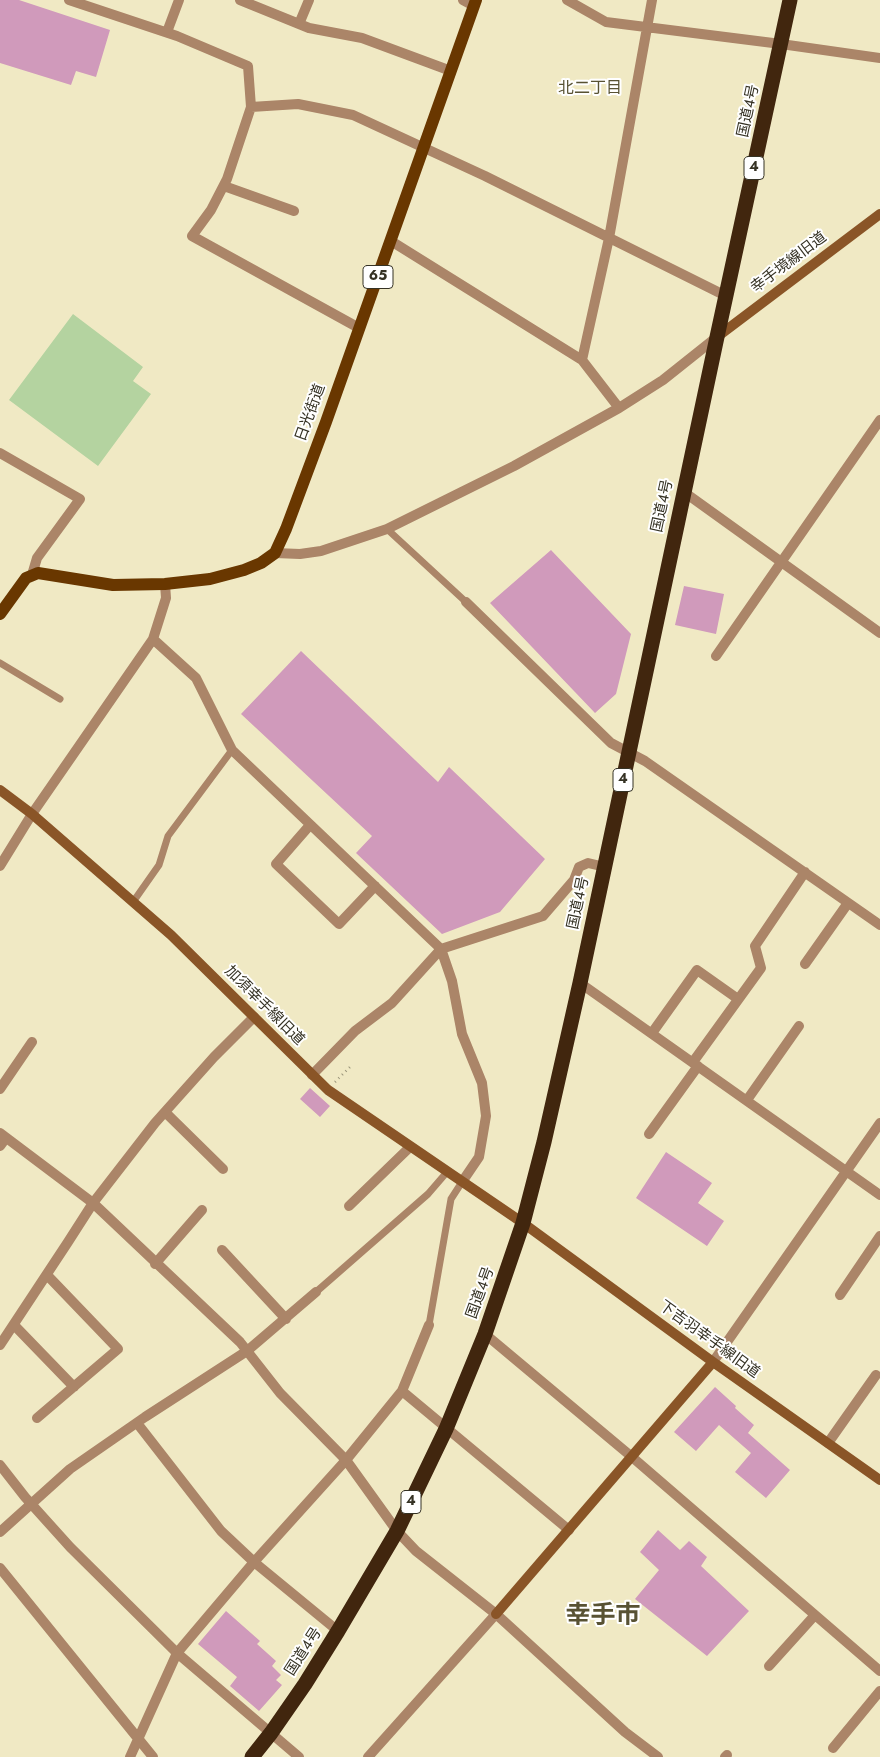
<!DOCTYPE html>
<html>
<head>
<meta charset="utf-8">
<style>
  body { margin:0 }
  canvas { display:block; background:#f0e9c4 }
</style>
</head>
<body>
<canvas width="880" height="1757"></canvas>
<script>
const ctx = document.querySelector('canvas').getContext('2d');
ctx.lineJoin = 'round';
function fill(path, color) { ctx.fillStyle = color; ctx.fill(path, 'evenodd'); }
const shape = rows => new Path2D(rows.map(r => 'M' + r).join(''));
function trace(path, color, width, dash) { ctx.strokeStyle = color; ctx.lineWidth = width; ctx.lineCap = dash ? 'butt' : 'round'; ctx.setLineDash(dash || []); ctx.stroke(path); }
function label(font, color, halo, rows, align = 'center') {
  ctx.font = font + ' Jost,"Noto Sans JP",sans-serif'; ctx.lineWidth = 4; ctx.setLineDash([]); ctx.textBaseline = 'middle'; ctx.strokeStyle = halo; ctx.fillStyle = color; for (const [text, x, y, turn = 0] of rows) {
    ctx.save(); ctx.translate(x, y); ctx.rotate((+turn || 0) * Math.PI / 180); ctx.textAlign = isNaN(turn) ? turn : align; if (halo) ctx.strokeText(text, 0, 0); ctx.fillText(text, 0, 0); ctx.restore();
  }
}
fill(shape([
  [73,314,143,367,133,381,151,394,98,466,9,400]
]), '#b4d3a0');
fill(shape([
  [0,0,19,0,110,30,96,77,76,71,71,85,0,63],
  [551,550,631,634,616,694,595,713,490,603],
  [684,586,724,594,716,634,675,625],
  [301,651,438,782,449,767,545,859,500,912,442,934,356,853,372,836,241,714],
  [310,1088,330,1106,320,1117,300,1099],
  [666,1152,712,1183,698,1203,724,1221,707,1246,636,1198],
  [715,1387,736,1406,735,1408,754,1425,748,1433,790,1470,766,1498,735,1472,751,1453,719,1425,696,1451,674,1432],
  [658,1530,680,1550,689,1541,707,1557,701,1566,749,1611,707,1656,635,1599,659,1570,640,1552],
  [226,1611,260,1641,257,1644,276,1661,272,1666,281,1675,276,1680,282,1685,259,1711,230,1686,237,1677,198,1644]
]), '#d09abb');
trace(shape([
  [335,1082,350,1067]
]), '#9b967b', 2.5, [1, 4]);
trace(shape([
  [387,529,466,602],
  [0,663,60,699],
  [133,902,159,865,168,836,232,750],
  [316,1292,428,1194,447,1172],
  [429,1325,451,1199,462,1182]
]), '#ab8568', 7);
trace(shape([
  [69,0,177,36,248,66,251,107],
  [240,0,309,28,362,38,451,71],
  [463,0,474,6],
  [567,0,606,22,781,44,880,58],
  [299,24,309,0],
  [167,32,179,0],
  [224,186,294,211],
  [391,241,582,360],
  [359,328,192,236,211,210,227,179,251,107,298,104,353,115,485,176,726,296],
  [619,408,582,360,609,238,652,0],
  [0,453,80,499,37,558,32,575],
  [684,492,880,633],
  [275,553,300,554,321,551,387,529,514,466,619,408,663,380,717,337],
  [466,602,611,743,645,761,880,925],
  [153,639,196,678,232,750,441,949,452,981,462,1034,482,1083,486,1116,479,1157,462,1182],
  [716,656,880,420],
  [310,825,276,864,339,924,375,886],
  [0,866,32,814,153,639,166,598,165,584],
  [805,964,848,903],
  [580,983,880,1195],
  [652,1033,697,970,738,999],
  [693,1062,761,968,755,946,805,872],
  [312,1075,355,1031,392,1003,441,949,543,916,574,880,579,867,588,863,605,867],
  [0,1089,32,1042],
  [747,1100,799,1026],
  [165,1112,223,1169],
  [0,1133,93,1203,240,1342,280,1393,346,1460,397,1531,416,1551,496,1614,625,1732,658,1757],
  [649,1134,698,1066],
  [0,1146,6,1138],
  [349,1206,410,1147],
  [222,1250,286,1319],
  [155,1264,202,1210],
  [840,1295,880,1236],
  [14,1325,74,1387],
  [485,1334,632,1457,880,1671],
  [0,1345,68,1242,93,1203,155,1123,214,1057,254,1017],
  [713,1362,880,1123],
  [402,1391,569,1530],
  [37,1418,118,1349,47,1275],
  [137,1423,221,1531,254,1562,338,1631],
  [828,1443,876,1375],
  [0,1465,25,1497,70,1547,177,1653,299,1757],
  [0,1532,70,1469,145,1417,247,1351,316,1292],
  [0,1568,153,1757],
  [769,1666,815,1615],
  [833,1748,880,1691],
  [130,1757,177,1653,254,1562,346,1460,402,1391,429,1325],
  [368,1757,496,1614],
  [725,1757,727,1755]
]), '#ab8568', 10);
trace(shape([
  [717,337,880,214],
  [0,790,32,814,171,935,328,1090,523,1223,713,1362,880,1480],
  [496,1614,713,1362]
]), '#8a5527', 10);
trace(shape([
  [0,614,26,578,38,573,113,585,165,584,210,579,244,570,261,563,275,553,286,529,326,422,476,0]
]), '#693700', 12);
trace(shape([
  [252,1757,271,1733,305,1684,338,1631,397,1531,446,1429,485,1334,523,1223,544,1142,580,983,717,337,790,0]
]), '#41260e', 15);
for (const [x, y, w] of [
  [754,168,20],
  [378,277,30],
  [623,780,20],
  [411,1502,20]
]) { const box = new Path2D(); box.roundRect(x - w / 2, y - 11.5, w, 23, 4); ctx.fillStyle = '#fff'; ctx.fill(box); trace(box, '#353224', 1); }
label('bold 14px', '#353224', null, [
  ["4",754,168],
  ["65",378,277],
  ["4",623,780],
  ["4",411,1502]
]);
label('15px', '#353224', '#fff', [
  ["国道4号",749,111,-78],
  ["幸手境線旧道",789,263,-37],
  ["日光街道",311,413,-70],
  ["国道4号",663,506,-78],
  ["国道4号",579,903,-78],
  ["加須幸手線旧道",264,1006,45],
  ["国道4号",481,1293,-70],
  ["下吉羽幸手線旧道",709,1340,36],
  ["国道4号",304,1652,-57]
]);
label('16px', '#585233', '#fff', [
  ["北二丁目",590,89]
]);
label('bold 25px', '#585233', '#fff', [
  ["幸手市",603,1617]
]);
</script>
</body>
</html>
